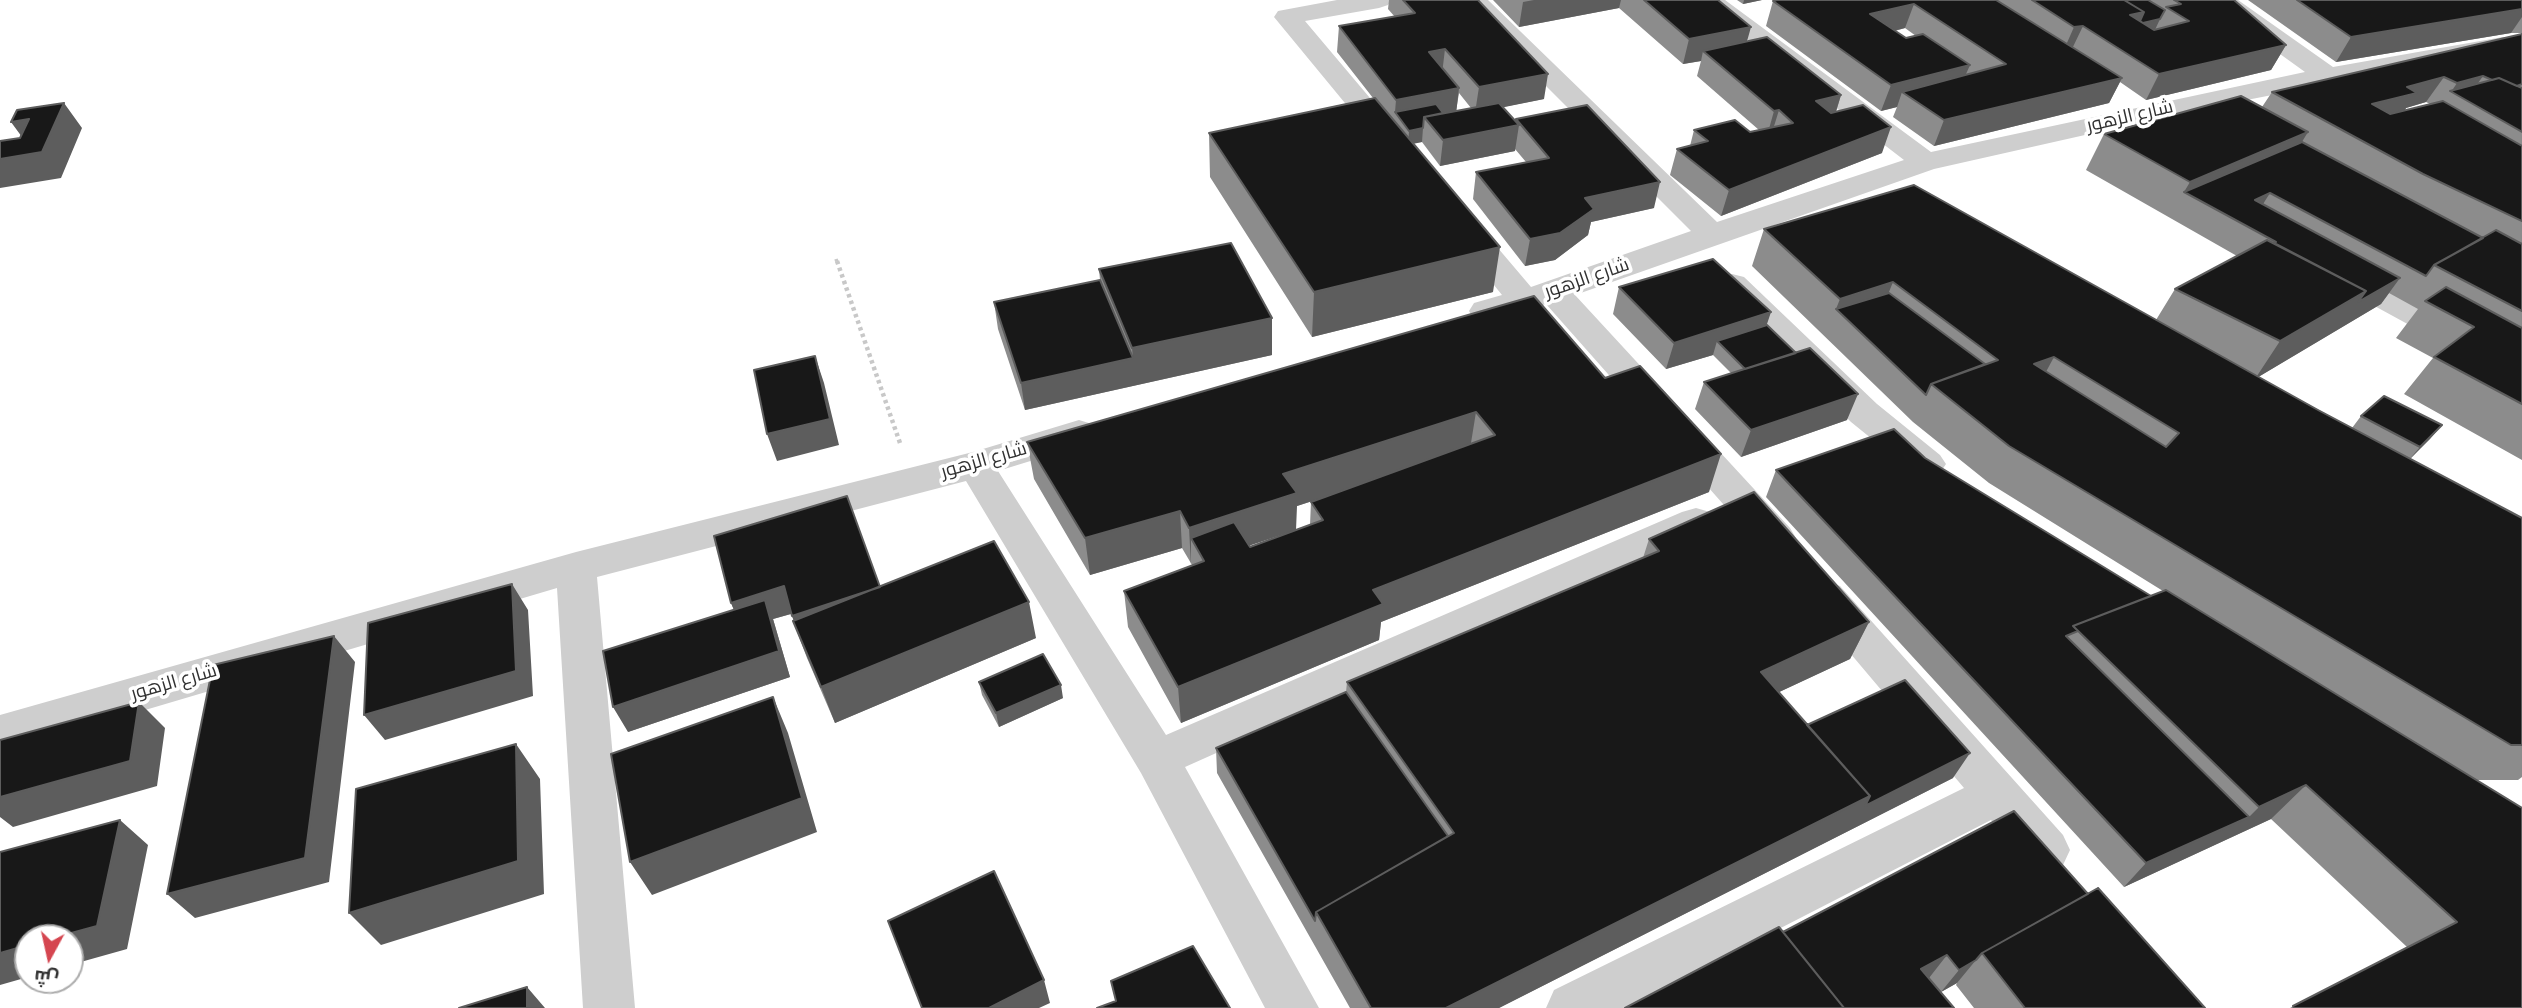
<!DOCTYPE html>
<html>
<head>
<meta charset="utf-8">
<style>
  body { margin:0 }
  #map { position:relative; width:2522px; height:1008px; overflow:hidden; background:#fff; font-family:"Roboto Condensed",Cairo,sans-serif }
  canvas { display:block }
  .north { position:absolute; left:14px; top:924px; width:70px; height:70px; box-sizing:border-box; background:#fff; border:2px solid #adadad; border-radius:50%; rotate:188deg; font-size:19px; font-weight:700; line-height:28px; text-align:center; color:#313131 }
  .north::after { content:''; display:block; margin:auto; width:24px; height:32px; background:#d54650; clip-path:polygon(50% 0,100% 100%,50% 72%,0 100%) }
</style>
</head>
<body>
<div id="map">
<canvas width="2522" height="1008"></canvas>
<div class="north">ش</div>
</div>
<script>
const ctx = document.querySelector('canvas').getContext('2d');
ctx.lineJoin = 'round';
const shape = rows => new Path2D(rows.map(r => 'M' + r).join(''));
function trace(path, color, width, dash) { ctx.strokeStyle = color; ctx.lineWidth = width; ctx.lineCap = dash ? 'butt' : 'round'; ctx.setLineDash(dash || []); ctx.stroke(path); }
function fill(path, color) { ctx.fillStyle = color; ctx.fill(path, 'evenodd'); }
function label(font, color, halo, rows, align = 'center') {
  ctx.font = font + ' "Roboto Condensed",Cairo,sans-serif'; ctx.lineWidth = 7; ctx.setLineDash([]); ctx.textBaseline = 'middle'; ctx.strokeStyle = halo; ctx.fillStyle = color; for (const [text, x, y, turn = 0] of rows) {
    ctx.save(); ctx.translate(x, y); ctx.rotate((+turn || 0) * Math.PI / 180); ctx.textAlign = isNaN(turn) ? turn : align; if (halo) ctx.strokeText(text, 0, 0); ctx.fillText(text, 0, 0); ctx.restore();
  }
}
trace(shape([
  [836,259,837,262]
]), '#c8c8c8', 3.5, [2.5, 2.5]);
trace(shape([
  [837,261,900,443]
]), '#c8c8c8', 4.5, [3.5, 3.5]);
fill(shape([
  [1337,0,1392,0,1388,5,1379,8,1305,21,1402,136,1407,142,1402,148,1392,151,1382,148,1274,17,1278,11,1337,0],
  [1460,0,1488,0,1717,222,1904,160,1696,0,1725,0,1931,152,2305,72,2212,5,2208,0,2238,0,2333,67,2503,37,2522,38,2522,54,2503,53,2328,84,2196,110,1934,169,1575,295,1790,528,1796,538,1790,548,1776,553,1762,548,1546,304,1486,322,1474,319,1469,311,1474,303,1502,295,1448,228,1453,221,1464,219,1475,221,1531,287,1691,231,1460,0],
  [2339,263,2351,266,2522,357,2522,384,2510,380,2327,280,2323,273,2327,266,2339,263],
  [1732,274,1744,277,1877,404,1940,455,1946,464,1940,473,1927,477,1914,473,1851,422,1720,291,1716,284,1720,277,1732,274],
  [1079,420,1092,424,1097,433,1092,442,998,471,1166,735,1682,512,1696,508,1710,512,1715,522,1710,532,1185,767,1319,1008,1265,1008,1141,773,966,481,597,577,635,1008,583,1008,557,588,0,753,0,715,576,552,973,452,1079,420],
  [1826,581,1840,586,2063,835,2070,850,2063,865,2046,871,2029,865,1991,820,1625,1008,1546,1008,1554,990,1964,788,1812,608,1806,597,1812,586,1826,581]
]), '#cecece');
fill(shape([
  [1389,0,1478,0,1544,99,1503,107,1515,121,1516,119,1654,208,1591,222,1588,235,1555,260,1525,266,1473,199,1476,172,1526,162,1515,149,1515,151,1440,166,1422,142,1413,143,1493,292,1312,337,1210,177,1209,133,1373,98,1337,52,1339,26,1395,17,1388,9],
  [1459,93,1471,108,1456,111],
  [1493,0,1718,0,1747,41,1841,95,1836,112,1882,153,1721,216,1670,175,1677,149,1690,146,1694,130,1750,132,1759,130,1697,76,1701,61,1683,64,1619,8,1519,27],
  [1737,0,1762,0,1743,4],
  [1777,0,2234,0,2286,45,2271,70,2146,100,2120,82,2109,103,1934,146,1893,117,1897,107,1881,111,1766,26,1773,1],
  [1905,28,1916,36,1906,38,1895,31],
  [2248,0,2522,0,2522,33,2511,33,2336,62],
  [2522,34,2522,460,2404,394,2433,358,2396,338,2418,309,2389,293,2381,304,2258,377,2352,428,2361,416,2442,425,2410,459,2522,518,2522,777,2518,780,2477,780,2522,1008,2290,1008,2407,947,2271,819,2124,887,1766,497,1776,470,1925,458,2151,596,2163,591,1989,483,1913,422,1752,266,1764,229,2156,320,2175,289,2237,256,2086,170,2104,134,2262,107,2272,92],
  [2426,102,2430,104,2405,111,2406,108],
  [1099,269,1272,318,1272,355,1025,410,998,329,994,302,1100,280],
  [1619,287,1767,325,1847,420,1741,457,1695,409,1704,382,1731,373,1713,355,1666,369,1613,314],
  [1605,378,1709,492,1381,622,1379,640,1181,723,1128,627,1124,591,1192,565,1182,548,1090,575,1034,479,1027,442],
  [1331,495,1311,502,1310,525,1250,547,1249,546,1297,506],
  [1649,539,1869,622,1850,659,1779,692,1807,725,1953,778,1499,1008,1350,1008,1217,773,1216,748,1346,692,1347,682,1643,558],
  [880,587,1036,638,835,723,807,658,793,621,794,621,791,614,773,619,790,677,628,732,734,610,731,603],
  [979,682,1063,698,999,727,982,695],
  [2088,894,2205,1008,1974,1008,1956,985,1957,983,1941,992,1783,932]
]), '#8c8c8c');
fill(shape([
  [1534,0,1621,0,1619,8,1519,27,1523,2],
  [1744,0,1762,0,1743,4],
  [1914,4,1905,28,1862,39,1870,14],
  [2522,9,2522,17,2511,33,2336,62,2351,37],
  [2144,12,2160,19,2154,32,2130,15],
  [2083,26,2071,51,2063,52,2074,27],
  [1751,27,1744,52,1703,51,1701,61,1683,64,1689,39],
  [2286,45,2271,70,2146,100,2159,74],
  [1445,49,1442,74,1429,52],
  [1970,65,1959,90,1902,92,1897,107,1881,111,1891,85],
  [1548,74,1544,99,1475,113,1479,87],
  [2483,76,2466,100,2451,92,2457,83],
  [2444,77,2426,102,2406,108,2399,119,2372,104,2407,87],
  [2122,78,2109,103,1934,146,1944,120],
  [1459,88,1456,114,1424,117,1395,112,1396,100],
  [1841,95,1833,121,1816,101],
  [64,103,82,128,61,178,0,188,0,159,30,148,11,122],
  [1779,110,1771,136,1767,136,1774,111],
  [1519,125,1515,151,1440,166,1443,140],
  [1891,127,1882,153,1721,216,1729,190],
  [1423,128,1422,142,1408,145,1409,131],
  [2308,132,2286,168,2184,192,2190,182],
  [1660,182,1654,208,1591,222,1588,235,1555,260,1525,266,1530,239,1585,198],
  [2270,193,2253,220,2255,200],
  [1500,247,1493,292,1312,337,1314,292],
  [2400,278,2381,304,2255,379,2280,341,2366,291],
  [1893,282,1878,319,1836,309,1840,299],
  [1771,312,1762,339,1717,341,1713,355,1666,369,1674,343],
  [1272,318,1272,355,1025,410,1021,383,1133,358,1132,348],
  [815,356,824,383,839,445,777,461,767,434],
  [2054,357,2034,394,2034,364],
  [1858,394,1847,420,1741,457,1751,430],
  [1476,412,1470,449,1297,506,1296,530,1204,561,1191,538,1191,565,1189,528,1283,474],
  [2442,425,2430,439,2408,461,2420,447],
  [1721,454,1709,492,1381,622,1379,640,1181,723,1178,687,1373,590],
  [1180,511,1182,548,1090,575,1085,538],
  [512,584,528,610,533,696,385,740,364,715],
  [784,586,794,613,773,619,790,677,628,732,613,707,742,629,731,603],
  [880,587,802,642,792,616],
  [1029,602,1036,638,835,723,821,687],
  [1869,622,1850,659,1745,708,1761,672],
  [334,636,355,662,329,882,195,918,167,894],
  [1061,685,1063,698,999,727,996,713],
  [773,697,788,733,817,832,652,895,630,862],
  [139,702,165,728,157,786,13,827,0,817,0,797],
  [516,744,540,779,544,894,381,945,349,913],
  [1970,753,1953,778,1499,1008,1446,1008,1870,796],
  [2306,785,2271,819,2124,887,2146,863,2249,817,2259,807],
  [120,820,148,845,127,949,70,965,70,938,53,938],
  [28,945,28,977,0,985,0,953],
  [1947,955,1929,978,1921,969],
  [1976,960,1957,983,1941,992,1959,970],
  [1044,980,1050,1003,1039,1008,989,1008],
  [527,987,545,1008,527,1008]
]), '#5d5d5d');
const building = shape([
  [1403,0,1478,0,1548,74,1479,87,1445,49,1429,52,1459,88,1396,100,1339,26,1415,13,1403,0],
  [1644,0,1718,0,1751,27,1689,39,1644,0],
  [1777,0,1996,0,2122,78,1944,120,1902,92,2006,64,1914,4,1870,14,1906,38,1923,34,1970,65,1891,85,1773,1,1777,0],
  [2032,0,2124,0,2144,12,2130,15,2154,30,2189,21,2166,7,2181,4,2174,0,2234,0,2286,45,2159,74,2083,26,2074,27,2032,0],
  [2124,0,2148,0,2165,10,2160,19,2143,23,2140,21,2144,12,2124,0],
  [2297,0,2522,0,2522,9,2351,37,2297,0],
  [2522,34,2522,84,2517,86,2499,78,2492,80,2483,76,2457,83,2444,77,2407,87,2417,93,2372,104,2390,114,2443,101,2522,146,2522,221,2423,174,2272,92,2522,34],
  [1767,37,1841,95,1816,101,1831,113,1863,105,1891,127,1729,190,1677,149,1708,141,1694,130,1735,120,1750,132,1793,123,1779,110,1774,111,1703,51,1767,37],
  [2499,78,2522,88,2522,132,2450,91,2499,78],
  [2241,96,2308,132,2190,182,2104,134,2241,96],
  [1375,98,1500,247,1314,292,1209,133,1375,98],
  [64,103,42,152,0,159,0,141,20,138,29,119,11,122,17,110,64,103],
  [1499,103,1519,125,1443,140,1424,117,1499,103],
  [1436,104,1443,113,1424,117,1423,128,1409,131,1395,112,1436,104],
  [1587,105,1660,182,1585,198,1594,209,1560,233,1530,239,1476,172,1549,158,1516,119,1587,105],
  [2302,142,2483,238,2434,265,2426,276,2270,193,2255,200,2400,278,2358,302,2366,291,2274,243,2276,242,2184,192,2302,142],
  [1914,185,2318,410,2522,518,2522,745,2511,745,2009,446,1931,384,1998,360,1893,282,1840,299,1764,229,1914,185],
  [2054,357,2179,433,2166,447,2034,364,2054,357],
  [2496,230,2522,244,2522,311,2434,265,2496,230],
  [2267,240,2366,291,2280,341,2175,289,2267,240],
  [1231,243,1272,318,1132,348,1099,269,1231,243],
  [1713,259,1771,312,1674,343,1619,287,1713,259],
  [1100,280,1133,358,1021,383,994,302,1100,280],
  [2446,287,2522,328,2522,404,2434,357,2474,327,2425,301,2446,287],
  [1889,293,1985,364,1931,384,1926,395,1836,309,1889,293],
  [1534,296,1605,378,1640,366,1721,454,1373,590,1383,604,1178,687,1124,591,1204,561,1191,538,1234,522,1250,547,1323,520,1311,502,1495,435,1476,412,1283,474,1297,493,1189,528,1180,511,1085,538,1027,442,1534,296],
  [1767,325,1796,353,1745,369,1717,341,1767,325],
  [1810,348,1858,394,1751,430,1704,382,1810,348],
  [815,356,830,419,767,434,754,370,815,356],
  [2384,396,2442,425,2420,447,2361,416,2384,396],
  [1894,429,1925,458,2151,596,2073,626,2078,631,2066,636,2249,817,2146,863,1776,470,1894,429],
  [1754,492,1869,622,1761,672,1870,796,1446,1008,1371,1008,1316,912,1454,833,1347,682,1659,551,1649,539,1754,492],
  [847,496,880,587,792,616,784,586,731,603,714,536,847,496],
  [994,541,1029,602,821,687,793,621,994,541],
  [512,584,516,671,364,715,368,623,512,584],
  [2166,590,2522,808,2522,1008,2294,1008,2293,1006,2457,922,2306,785,2259,807,2073,626,2166,590],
  [765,600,779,651,613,707,603,651,765,600],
  [334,636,305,858,167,894,213,665,334,636],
  [1043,654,1061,685,996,713,979,682,1043,654],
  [1905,680,1970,753,1865,806,1870,796,1807,725,1905,680],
  [1346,692,1448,836,1316,912,1315,921,1216,748,1346,692],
  [773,697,802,798,630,862,611,754,773,697],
  [139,702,130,761,0,797,0,740,139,702],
  [516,744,518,861,349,913,356,789,516,744],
  [2014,811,2088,894,1982,953,1976,960,1959,970,1947,955,1921,969,1954,1008,1844,1008,1783,932,2014,811],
  [120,820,97,926,53,938,28,938,28,945,0,953,0,852,120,820],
  [994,871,1044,980,989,1008,922,1008,888,921,994,871],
  [2098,888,2205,1008,2025,1008,1982,953,2098,888],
  [1779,927,1844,1008,1625,1008,1779,927],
  [1193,946,1230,1008,1097,1008,1116,1001,1111,981,1193,946],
  [527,987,527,1008,459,1008,527,987]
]);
fill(building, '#181818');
trace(building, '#5d5d5d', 2);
label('19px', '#313131', '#fff', [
  ["شارع الزهور",2130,117,-13],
  ["شارع الزهور",1587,279,-19],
  ["شارع الزهور",984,461,-16],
  ["شارع الزهور",174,683,-16]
]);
</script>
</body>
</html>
